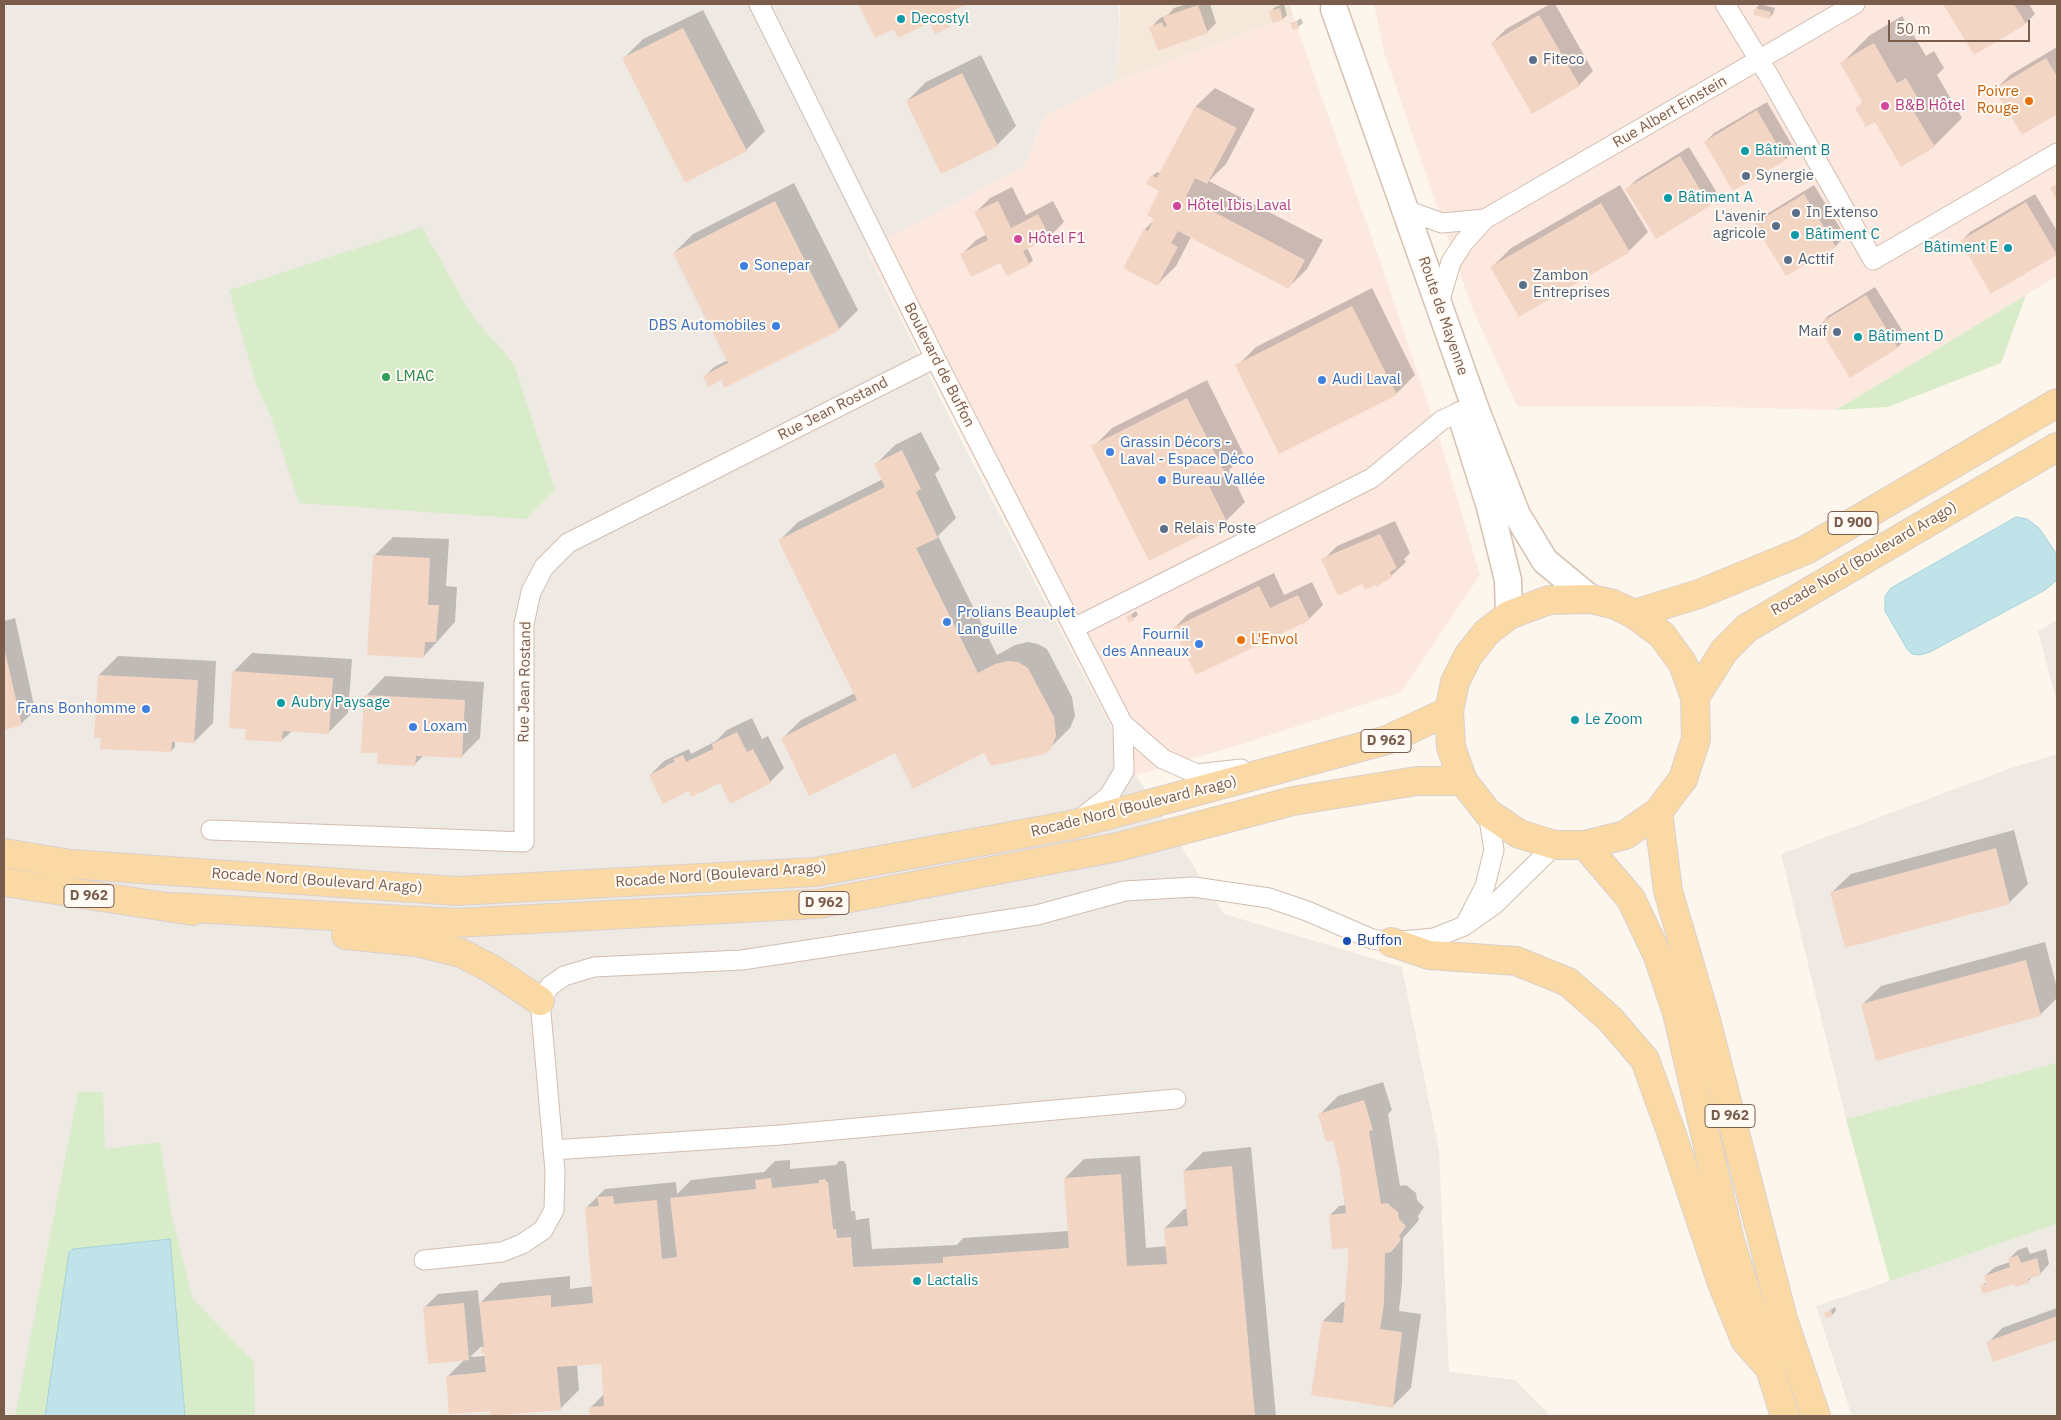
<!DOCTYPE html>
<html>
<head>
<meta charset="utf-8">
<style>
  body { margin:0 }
  #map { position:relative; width:2061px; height:1420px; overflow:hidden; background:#fdf6ec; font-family:"IBM Plex Sans",sans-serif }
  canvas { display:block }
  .frame { position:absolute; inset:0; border:5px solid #7a5c4d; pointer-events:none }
  .scale { position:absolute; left:1888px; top:20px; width:142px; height:22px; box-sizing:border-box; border:2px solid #7a5c4d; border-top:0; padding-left:6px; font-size:15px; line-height:18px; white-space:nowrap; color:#7a5c4d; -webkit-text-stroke:4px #fffaf3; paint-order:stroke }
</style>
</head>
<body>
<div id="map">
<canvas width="2061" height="1420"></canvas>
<div class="frame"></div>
<div class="scale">50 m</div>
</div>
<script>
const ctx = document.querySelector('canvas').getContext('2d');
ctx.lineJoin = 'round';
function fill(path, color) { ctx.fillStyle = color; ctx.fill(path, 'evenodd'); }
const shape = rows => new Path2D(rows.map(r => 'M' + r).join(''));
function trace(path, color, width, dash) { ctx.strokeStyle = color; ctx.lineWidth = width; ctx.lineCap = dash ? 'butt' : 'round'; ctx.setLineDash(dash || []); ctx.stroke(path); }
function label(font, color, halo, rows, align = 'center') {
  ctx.font = font + ' "IBM Plex Sans",sans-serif'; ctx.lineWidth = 4; ctx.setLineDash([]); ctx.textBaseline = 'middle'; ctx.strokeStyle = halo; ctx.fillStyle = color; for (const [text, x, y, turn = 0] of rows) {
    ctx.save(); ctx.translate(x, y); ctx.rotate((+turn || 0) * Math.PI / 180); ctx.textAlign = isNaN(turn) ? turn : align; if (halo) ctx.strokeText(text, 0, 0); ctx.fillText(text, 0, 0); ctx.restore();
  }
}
fill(shape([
  [1120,4,1290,4,1293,16,1118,81]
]), '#f5e8da');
fill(shape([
  [1374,4,2057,4,2057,276,1836,410,1678,406,1517,406,1472,308,1384,52],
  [1293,16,1381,264,1439,437,1480,575,1401,692,1252,741,1136,775,866,248,1024,167,1045,115,1118,81]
]), '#fde8e0');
fill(shape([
  [4,4,1119,4,1118,81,1045,115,1024,167,866,249,967,452,1136,775,1224,914,1402,967,1439,1151,1449,1372,1515,1380,1547,1412,1548,1416,4,1416],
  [2057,620,2057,703,2038,631],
  [2057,754,2056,1063,1846,1119,1781,854,2011,768],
  [2057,1224,2057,1416,1852,1416,1816,1306]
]), '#efe9e4');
fill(shape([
  [422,227,468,309,488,335,502,349,515,367,555,490,526,519,299,503,272,419,257,387,229,290],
  [2026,295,2001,363,1888,407,1836,410],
  [2057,1060,2057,1224,1890,1281,1846,1119,2056,1063],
  [78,1092,103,1092,105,1149,160,1142,172,1218,193,1299,254,1362,255,1416,15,1416]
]), '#d8ecc9');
const water = shape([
  [2016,517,2027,519,2039,528,2056,553,2057,580,2045,590,1930,652,1920,655,1912,654,1907,649,1885,611,1885,596,1891,588,2016,517],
  [170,1239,185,1416,45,1416,69,1252,73,1249,170,1239]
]);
fill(water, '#bfe3e8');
trace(water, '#a5d3da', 1);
fill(shape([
  [859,4,964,4,949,11,953,21,949,26,929,21,894,27,876,37],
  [1187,4,1210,4,1216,23,1207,32,1151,27,1160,18,1168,15,1174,8],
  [1284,4,1287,15,1283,19,1270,12,1275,7],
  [1550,4,1555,4,1593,71,1579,85,1492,43,1506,29],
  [1760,4,1775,8,1773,14,1769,18,1756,8],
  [1945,4,2029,4,2035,14,2026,23,1974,53],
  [703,10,765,131,746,150,624,58,643,39],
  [1902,16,1926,56,1934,51,1944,68,1937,75,1962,118,1934,146,1875,120,1857,108,1864,101,1842,63,1870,35],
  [1301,18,1303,23,1298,27,1292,24],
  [2057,47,2057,113,2022,133,1996,89,2010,75],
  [981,55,1016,126,997,145,907,101,926,82],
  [1215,88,1255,109,1226,164,1209,181,1323,240,1307,269,1288,288,1191,237,1176,266,1157,285,1125,268,1145,229,1156,218,1161,190,1152,176,1157,172,1160,173,1196,106],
  [1767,102,1795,150,1786,159,1734,190,1705,142,1714,133],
  [1689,147,1719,196,1709,205,1627,189,1636,180],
  [794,183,858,310,839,329,721,379,705,376,714,367,728,360,674,253,693,234],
  [1620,185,1648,232,1629,251,1492,267,1511,248],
  [1814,185,1845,236,1836,246,1787,275,1756,224,1765,215],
  [1012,187,1026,215,1053,201,1064,222,1049,237,1027,248,1033,260,1029,264,962,254,976,240,987,234,976,212,990,198],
  [2035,194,2057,231,2056,254,1961,242,1970,232],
  [1875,287,1907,338,1898,347,1850,376,1819,326,1828,316],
  [1372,288,1415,375,1396,394,1237,366,1256,347],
  [1207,380,1244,455,1229,470,1245,502,1226,521,1093,447,1112,428],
  [921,432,940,469,935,474,956,518,938,536,997,655,1015,645,1028,642,1038,644,1047,649,1072,697,1075,716,1070,728,1045,753,895,751,782,739,801,720,855,693,779,541,798,522,883,479,876,464,895,445],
  [1395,521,1410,553,1404,559,1406,562,1391,576,1323,560,1337,546],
  [393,537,449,539,446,586,457,587,455,622,424,656,374,556],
  [1274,573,1284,595,1312,582,1323,605,1309,619,1174,628,1188,614],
  [1136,611,1138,615,1129,622,1127,617],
  [15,618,35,710,21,724,4,728,4,621],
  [252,653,352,659,348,713,329,732,292,731,281,741,247,728,233,672],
  [118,656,216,661,213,723,194,742,175,741,175,747,171,751,99,675],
  [385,676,484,682,480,738,461,757,424,755,414,765,380,752,366,696],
  [752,718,762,739,768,736,784,768,770,782,720,781,689,790,650,775,664,761,689,749,691,754,716,741,727,730],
  [680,759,666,768,666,766],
  [2014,830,2028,884,2009,903,1832,892,1851,874],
  [2045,942,2057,988,2057,998,2040,1015,1862,1005,1881,986],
  [1383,1082,1392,1110,1388,1114,1400,1186,1406,1185,1416,1193,1417,1200,1424,1207,1418,1216,1419,1220,1403,1238,1402,1284,1399,1311,1421,1314,1411,1388,1392,1407,1323,1321,1342,1302,1346,1303,1349,1247,1330,1215,1339,1206,1345,1205,1341,1170,1334,1139,1319,1115,1338,1096],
  [1251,1147,1276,1416,591,1416,591,1407,604,1394,602,1363,577,1364,579,1390,560,1409,491,1410,448,1376,465,1359,424,1308,438,1294,478,1290,479,1304,500,1283,570,1276,570,1289,593,1286,586,1208,605,1189,676,1182,677,1194,691,1180,764,1172,775,1161,790,1160,790,1169,836,1165,839,1161,844,1161,845,1164,846,1163,851,1211,855,1211,856,1220,869,1218,872,1249,957,1245,963,1238,1069,1231,1065,1178,1084,1159,1140,1156,1146,1248,1167,1246,1165,1228,1184,1209,1187,1209,1184,1171,1203,1152],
  [482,1346,482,1352,485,1352,486,1356,470,1357],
  [2027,1247,2030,1254,2046,1249,2049,1264,2040,1274,2035,1275,2028,1281,1982,1286,1987,1281,1985,1276,1995,1267,2010,1262,2009,1259,2018,1250],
  [1835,1307,1836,1311,1832,1315,1826,1313],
  [2057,1308,2057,1338,1994,1360,1988,1343,2002,1328]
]), '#0003');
fill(shape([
  [858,4,967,4,944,15,950,27,935,34,929,23,898,38,894,29,875,38],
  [1943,4,2014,4,2026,24,1974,55],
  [1198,5,1208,33,1158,51,1149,27,1162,22,1164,27,1167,26,1163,17],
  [1280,8,1283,20,1273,23,1269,11],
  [1755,8,1771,12,1769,19,1753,15],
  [1539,15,1580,86,1532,114,1491,43],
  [1297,21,1299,28,1293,30,1290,23],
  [683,28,747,151,685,183,622,58],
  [1874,43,1897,83,1906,78,1917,97,1908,102,1935,147,1901,167,1875,122,1866,127,1855,108,1863,103,1840,63],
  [2046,58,2057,76,2057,114,2022,135,1994,89],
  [962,73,998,146,941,174,906,101],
  [1195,106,1237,128,1207,184,1195,178,1186,197,1305,260,1289,289,1178,231,1171,243,1178,247,1157,286,1123,268,1144,229,1148,231,1154,219,1147,215,1159,191,1146,184,1151,175,1157,178],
  [1757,110,1786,160,1733,191,1704,142],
  [1680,156,1710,206,1656,239,1625,189],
  [2057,184,2057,200,2050,188],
  [1804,194,1836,247,1786,276,1754,224],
  [775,201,840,330,724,388,721,380,708,387,703,376,728,363,673,253],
  [998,201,1011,228,1038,214,1050,238,1023,251,1030,265,1007,276,1000,263,971,277,960,254,988,240,974,212],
  [2026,202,2057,255,1991,294,1960,241],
  [1601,203,1630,252,1519,317,1490,267],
  [1866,295,1898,348,1850,378,1817,325],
  [1352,306,1397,395,1279,454,1235,365],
  [1187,398,1226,475,1208,484,1227,522,1149,561,1091,446],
  [902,450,921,489,916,492,938,538,916,548,978,673,995,664,1008,661,1018,662,1028,668,1054,717,1056,736,1051,749,1045,754,991,766,984,753,913,789,895,753,809,796,781,738,857,700,778,540,885,487,874,464],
  [1380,534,1397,568,1390,572,1392,577,1376,587,1375,585,1365,590,1362,584,1338,596,1321,559],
  [373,555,430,558,428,605,439,605,436,642,425,642,424,658,367,655],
  [1259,586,1270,608,1298,595,1310,620,1196,675,1173,628],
  [1131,614,1134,620,1129,623,1126,617],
  [4,647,22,725,4,730],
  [232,671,333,678,329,734,283,731,282,742,245,740,246,729,229,728],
  [98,675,198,680,194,743,172,742,171,752,100,749,101,738,94,738],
  [364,695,465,700,462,758,416,756,415,766,377,764,378,753,361,753],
  [737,732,747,752,753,749,771,783,730,804,720,783,691,797,689,791,663,804,649,775,675,762,673,759,683,755,686,762,713,749,712,744],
  [1996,848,2010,904,1845,948,1830,892],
  [2026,960,2041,1016,1876,1061,1861,1004],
  [1364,1100,1373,1130,1369,1131,1381,1204,1387,1203,1398,1212,1399,1219,1406,1226,1399,1236,1401,1240,1391,1252,1385,1253,1384,1304,1380,1329,1402,1332,1393,1408,1311,1395,1322,1321,1343,1323,1348,1261,1348,1248,1332,1249,1329,1215,1346,1213,1340,1170,1333,1141,1326,1142,1318,1114],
  [1232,1166,1255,1416,590,1416,589,1407,604,1406,601,1364,557,1367,561,1410,490,1416,490,1411,449,1414,446,1376,486,1372,484,1353,481,1354,481,1347,484,1347,479,1302,551,1295,551,1307,593,1303,585,1207,599,1206,597,1197,613,1196,614,1204,657,1200,662,1259,677,1257,670,1198,756,1189,755,1180,771,1178,772,1188,819,1183,819,1180,826,1179,826,1182,828,1182,833,1229,836,1229,837,1238,851,1237,853,1267,943,1263,943,1257,1069,1248,1064,1178,1121,1174,1127,1266,1167,1264,1164,1228,1188,1226,1183,1171],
  [2018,1255,2021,1263,2037,1258,2041,1275,2028,1279,2029,1283,2015,1287,2014,1284,1983,1294,1980,1286,1986,1284,1984,1276,2010,1267,2008,1259],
  [464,1303,469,1360,428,1364,423,1307],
  [1831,1310,1833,1316,1826,1318,1824,1313],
  [2057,1316,2057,1340,1993,1362,1986,1342]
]), '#f3d5c3');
const street = shape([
  [759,4,935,358,1123,724,1163,759,1197,774,1241,769],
  [1725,4,1769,76,1873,260,2057,153],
  [1405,208,1414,213,1442,223,1485,219],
  [1439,303,1451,262,1464,242,1485,219,1855,4],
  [1074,628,1372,478,1442,420,1460,412],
  [1080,819,1109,796,1124,771,1123,724],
  [211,830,524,842,524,624,531,592,544,567,568,543,935,358],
  [1466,923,1485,886,1494,850,1488,813],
  [553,1150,780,1135,1176,1099],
  [424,1260,502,1252,522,1244,543,1230,554,1210,555,1171,540,1001,550,986,564,976,594,967,742,960,1037,915,1125,891,1194,887,1269,898,1307,911,1372,939,1391,942,1434,938,1464,926,1495,904,1555,845]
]);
const secondary = shape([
  [1334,9,1476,410,1517,515,1545,561,1591,599],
  [1461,415,1490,507,1508,580,1509,615]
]);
const primary = shape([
  [1634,614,1699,594,1806,550,2057,403],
  [1695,697,1724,651,1747,628,2057,447],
  [1658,812,1625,835,1585,845,1555,845,1519,834,1488,813,1463,781,1451,747,1449,711,1455,682,1468,656,1486,633,1509,615,1549,600,1591,599,1613,604,1634,614,1662,635,1683,664,1695,697,1696,739,1683,779,1658,812,1668,891,1706,1020,1783,1319,1816,1416],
  [1585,845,1631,899,1658,956,1677,1013,1730,1241,1785,1416],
  [4,853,70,864,456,891,815,872,1071,825,1387,740,1449,711],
  [4,882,193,911],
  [174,907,456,923,818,904,1118,847,1293,801,1417,781,1463,781],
  [346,935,416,942,461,953,492,969,540,1001],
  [1391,942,1429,955,1516,961,1568,982,1611,1020,1645,1060,1670,1129,1722,1283,1745,1340,1768,1366]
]);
trace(street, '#d1beb0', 21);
trace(secondary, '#d6c0b0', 29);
trace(primary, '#dad1cd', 30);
trace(street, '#fff', 19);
trace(secondary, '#fff', 26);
trace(primary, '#fbd9a5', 28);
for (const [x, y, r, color] of [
  [901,19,5,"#0f9aa8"],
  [1533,60,5,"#5c6f8a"],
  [2029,101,5,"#e8710a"],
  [1885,106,5,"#d1479c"],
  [1745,151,5,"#0f9aa8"],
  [1746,176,5,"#5c6f8a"],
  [1668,198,5,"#0f9aa8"],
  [1177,206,5,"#d1479c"],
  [1796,213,5,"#5c6f8a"],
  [1776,226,5,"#5c6f8a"],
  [1795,235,5,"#0f9aa8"],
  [1018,239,5,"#d1479c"],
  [2008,248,5,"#0f9aa8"],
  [1788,260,5,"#5c6f8a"],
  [744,266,5,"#3f7fe0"],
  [1523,285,5,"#5c6f8a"],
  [776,326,5,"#3f7fe0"],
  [1837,332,5,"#5c6f8a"],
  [1858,337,5,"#0f9aa8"],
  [386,377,5,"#2e9e5b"],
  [1322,380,5,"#3f7fe0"],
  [1110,452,5,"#3f7fe0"],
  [1162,480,5,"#3f7fe0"],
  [1164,529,5,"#5c6f8a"],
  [947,622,5,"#3f7fe0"],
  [1241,640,5,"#e8710a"],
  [1199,644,5,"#3f7fe0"],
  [281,703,5,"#0f9aa8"],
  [146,709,5,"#3f7fe0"],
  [1575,720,5,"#0f9aa8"],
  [413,727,5,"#3f7fe0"],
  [1347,941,5,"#1a4fb4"],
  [917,1281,5,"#0f9aa8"]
]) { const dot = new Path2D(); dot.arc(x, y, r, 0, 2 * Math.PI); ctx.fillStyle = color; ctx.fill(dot); trace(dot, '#fffaf3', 2); }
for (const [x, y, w] of [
  [1853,523,50],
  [1386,741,50],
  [89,896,50],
  [824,903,50],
  [1730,1116,50]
]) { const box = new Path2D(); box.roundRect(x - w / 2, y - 11.5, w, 23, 4); ctx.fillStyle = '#fffaf3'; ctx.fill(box); trace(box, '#7a5c4d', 1); }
label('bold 14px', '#7a5c4d', null, [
  ["D 900",1853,523],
  ["D 962",1386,741],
  ["D 962",89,896],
  ["D 962",824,903],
  ["D 962",1730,1116]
]);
label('15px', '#0d838f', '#fffaf3', [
  ["Decostyl",911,19],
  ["Bâtiment B",1755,151],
  ["Bâtiment A",1678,198],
  ["Bâtiment C",1805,235],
  ["Bâtiment E",1998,248,"right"],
  ["Bâtiment D",1868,337],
  ["Aubry Paysage",291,703],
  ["Le Zoom",1585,720],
  ["Lactalis",927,1281]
], 'left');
label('15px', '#4e5e75', '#fffaf3', [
  ["Fiteco",1543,60],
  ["Synergie",1756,176],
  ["In Extenso",1806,213],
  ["L'avenir",1766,217,"right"],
  ["agricole",1766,234,"right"],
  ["Acttif",1798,260],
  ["Zambon",1533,276],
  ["Entreprises",1533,293],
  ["Maif",1827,332,"right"],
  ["Relais Poste",1174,529]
], 'left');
label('15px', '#c56008', '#fffaf3', [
  ["Poivre",2019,92],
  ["Rouge",2019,109],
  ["L'Envol",1251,640,"left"]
], 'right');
label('15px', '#b23c85', '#fffaf3', [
  ["B&B Hôtel",1895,106],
  ["Hôtel Ibis Laval",1187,206],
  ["Hôtel F1",1028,239]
], 'left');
label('15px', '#7a5c4d', '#fffaf3', [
  ["Rue Albert Einstein",1670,112,-30],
  ["Route de Mayenne",1443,316,71],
  ["Boulevard de Buffon",939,365,63],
  ["Rue Jean Rostand",833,409,-27],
  ["Rocade Nord (Boulevard Arago)",1864,559,-30],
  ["Rue Jean Rostand",525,682,-89],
  ["Rocade Nord (Boulevard Arago)",1134,807,-14],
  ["Rocade Nord (Boulevard Arago)",721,875,-4],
  ["Rocade Nord (Boulevard Arago)",317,881,4]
]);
label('15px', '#366cbe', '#fffaf3', [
  ["Sonepar",754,266],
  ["DBS Automobiles",766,326,"right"],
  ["Audi Laval",1332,380],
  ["Grassin Décors -",1120,443],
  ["Laval - Espace Déco",1120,460],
  ["Bureau Vallée",1172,480],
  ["Prolians Beauplet",957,613],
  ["Languille",957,630],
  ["Fournil",1189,635,"right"],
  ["des Anneaux",1189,652,"right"],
  ["Frans Bonhomme",136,709,"right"],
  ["Loxam",423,727]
], 'left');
label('15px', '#27864d', '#fffaf3', [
  ["LMAC",396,377]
], 'left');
label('15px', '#164399', '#fffaf3', [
  ["Buffon",1357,941]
], 'left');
</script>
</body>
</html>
